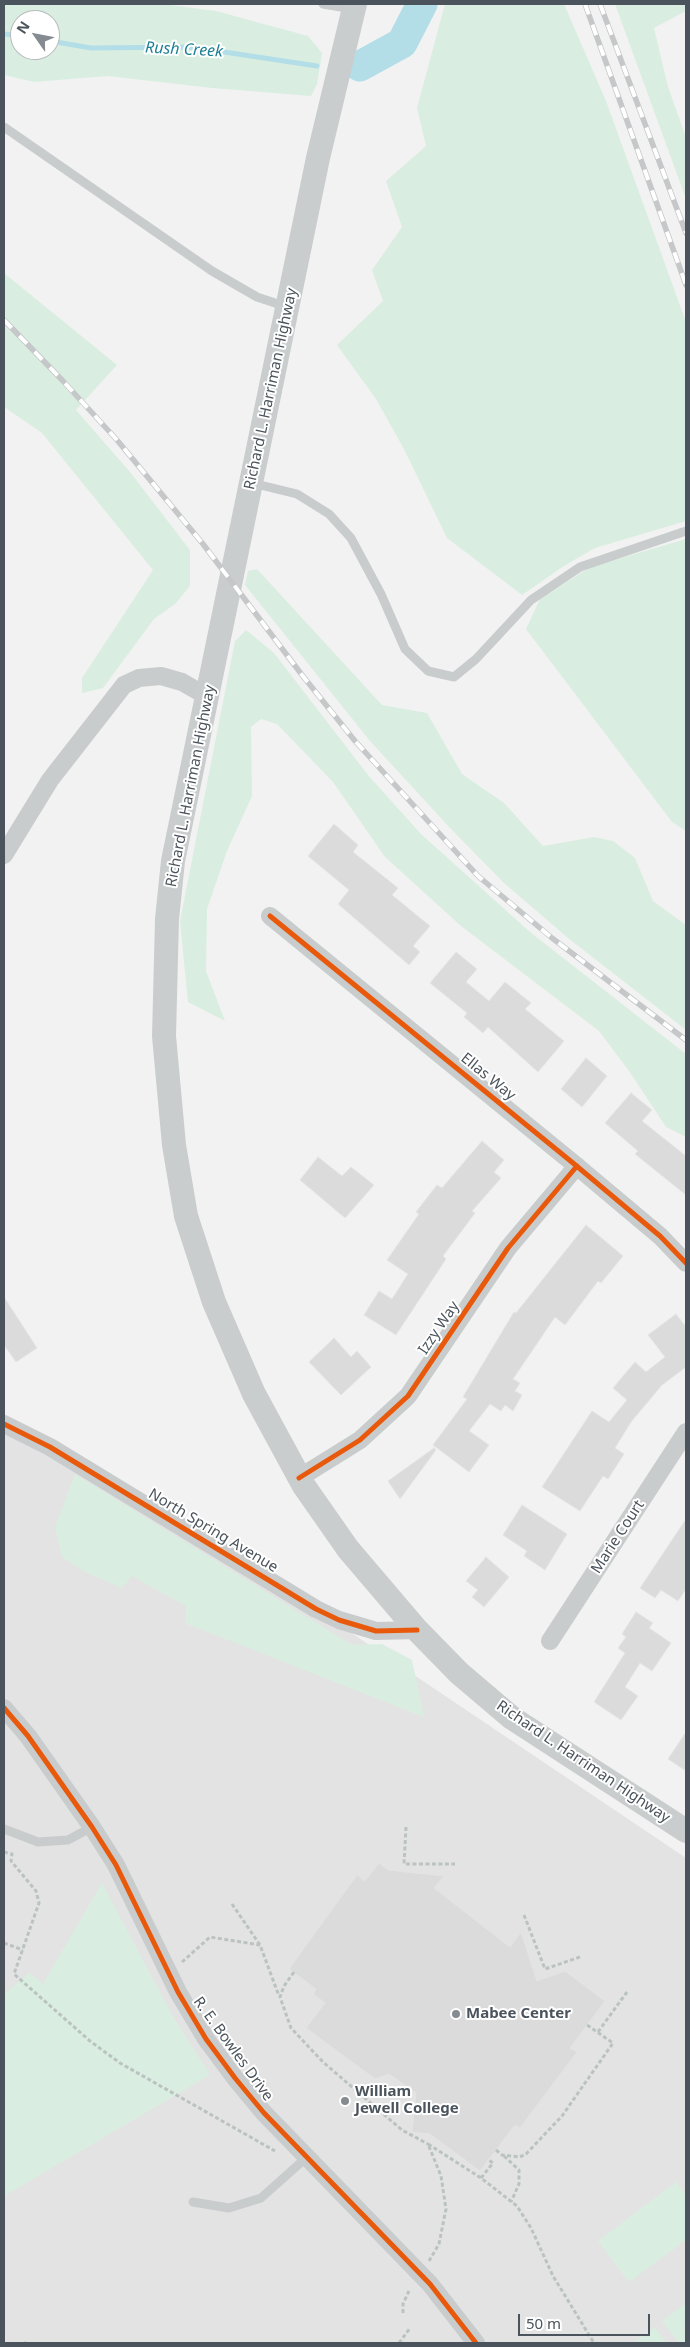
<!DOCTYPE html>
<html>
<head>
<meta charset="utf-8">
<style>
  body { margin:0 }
  #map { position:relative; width:690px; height:2347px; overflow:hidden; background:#f2f2f2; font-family:"Noto Sans",sans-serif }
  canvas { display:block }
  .frame { position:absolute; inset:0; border:5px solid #4b545c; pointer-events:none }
  .north { position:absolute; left:10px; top:10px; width:50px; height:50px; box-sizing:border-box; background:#fff; border:1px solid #b7bbbe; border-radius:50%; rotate:303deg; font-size:14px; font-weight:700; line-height:20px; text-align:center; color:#4b545c }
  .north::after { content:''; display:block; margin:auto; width:18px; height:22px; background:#858b90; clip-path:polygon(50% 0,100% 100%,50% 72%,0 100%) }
  .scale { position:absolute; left:518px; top:2314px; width:132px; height:22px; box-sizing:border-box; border:2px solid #4b545c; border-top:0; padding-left:6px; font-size:15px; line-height:18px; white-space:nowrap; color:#4b545c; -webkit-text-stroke:4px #fff; paint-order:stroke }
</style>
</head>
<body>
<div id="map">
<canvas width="690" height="2347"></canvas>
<div class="frame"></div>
<div class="north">N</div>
<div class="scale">50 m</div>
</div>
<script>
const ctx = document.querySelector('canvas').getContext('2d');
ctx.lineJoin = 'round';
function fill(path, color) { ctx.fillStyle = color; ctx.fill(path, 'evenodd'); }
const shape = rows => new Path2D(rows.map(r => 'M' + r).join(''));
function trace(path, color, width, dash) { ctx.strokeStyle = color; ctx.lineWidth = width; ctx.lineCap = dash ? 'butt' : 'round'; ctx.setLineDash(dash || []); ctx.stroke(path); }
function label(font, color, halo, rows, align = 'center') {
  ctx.font = font + ' "Noto Sans",sans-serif'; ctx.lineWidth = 4; ctx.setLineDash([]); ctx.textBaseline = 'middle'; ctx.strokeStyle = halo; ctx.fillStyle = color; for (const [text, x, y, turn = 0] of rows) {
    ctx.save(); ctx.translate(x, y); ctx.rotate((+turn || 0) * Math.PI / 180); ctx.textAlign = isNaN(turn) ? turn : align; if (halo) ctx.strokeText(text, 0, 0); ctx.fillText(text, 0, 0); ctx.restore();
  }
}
fill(shape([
  [4,1420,316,1609,686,1858,686,2343,4,2343]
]), '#e4e3e3');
fill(shape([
  [4,4,162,4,216,11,308,36,322,53,317,84,311,96,212,88,108,76,34,82,4,75],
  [20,20,50,20,50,50,20,50],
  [445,4,564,4,606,101,686,322,686,521,595,548,564,566,522,595,447,538,404,449,376,399,337,345,383,301,372,270,402,227,386,181,426,146,417,108],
  [615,4,686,4,686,11,654,28,668,87,686,137,686,199],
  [4,273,117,365,76,410,130,472,190,550,190,586,175,604,154,619,103,688,82,693,82,678,153,570,42,433,4,407],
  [686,539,686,831,672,822,526,629,540,599,590,567],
  [257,569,382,705,427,713,462,774,504,803,543,846,594,837,613,841,635,858,653,901,686,925,686,1030,568,938,504,883,450,828,370,741,245,585,248,571],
  [246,630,274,653,368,775,421,834,530,932,686,1054,686,1137,666,1127,629,1071,599,1031,461,926,385,857,333,782,277,724,261,719,251,727,252,796,227,851,207,909,206,971,225,1021,188,1002,180,921,235,641],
  [75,1474,352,1645,382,1644,412,1660,424,1717,185,1623,186,1606,132,1576,122,1588,87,1573,62,1557,55,1527],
  [102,1883,172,2015,210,2075,4,2196,4,1994,29,1973,43,1984],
  [676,2182,686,2194,686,2240,629,2282,598,2241],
  [685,2304,686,2343,679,2343,662,2321],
  [655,2327,667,2343,633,2343]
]), '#d9eee1');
trace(shape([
  [4,34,20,36],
  [50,41,91,48,191,47,317,66]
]), '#b3dee7', 5);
trace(shape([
  [360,66,402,43,422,4]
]), '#b3dee7', 31);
const building = shape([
  [334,824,358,845,353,852,398,888,392,895,430,926,413,946,420,952,409,965,338,904,349,890,308,856,334,824],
  [456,952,477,969,466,982,489,1001,505,982,531,1003,525,1009,564,1041,538,1072,488,1027,483,1033,464,1017,467,1013,430,983,456,952],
  [586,1058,607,1076,582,1107,561,1089,586,1058],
  [631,1093,652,1110,642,1121,686,1156,686,1195,635,1154,638,1151,605,1123,631,1093],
  [482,1141,504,1160,494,1172,501,1178,472,1211,475,1213,443,1256,446,1259,396,1335,364,1315,379,1291,392,1299,408,1274,387,1260,419,1214,416,1212,437,1185,442,1188,482,1141],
  [318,1157,342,1176,351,1167,374,1185,345,1218,300,1180,318,1157],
  [586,1225,623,1256,601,1283,598,1281,565,1325,555,1317,513,1379,520,1383,515,1391,522,1395,513,1411,505,1405,501,1411,490,1404,469,1431,489,1445,469,1472,433,1445,467,1399,463,1397,514,1312,516,1313,586,1225],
  [4,1297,37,1348,16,1362,4,1345,4,1297],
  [676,1314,686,1327,686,1367,662,1385,631,1422,615,1448,624,1454,608,1479,603,1476,580,1511,542,1487,592,1411,609,1422,627,1400,613,1388,635,1362,646,1372,665,1357,648,1335,676,1314],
  [334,1338,351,1357,357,1351,371,1367,341,1395,309,1362,334,1338],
  [434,1448,436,1450,400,1499,388,1481,434,1448],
  [522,1505,567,1534,545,1570,524,1556,527,1551,503,1535,522,1505],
  [686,1519,686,1589,678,1601,661,1590,655,1598,640,1588,686,1519],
  [486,1557,509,1577,484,1607,472,1597,478,1590,466,1581,486,1557],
  [636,1612,653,1623,649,1628,671,1643,652,1671,640,1663,625,1687,638,1696,621,1720,594,1702,625,1653,618,1648,626,1637,622,1634,636,1612],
  [686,1732,686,1771,668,1759,686,1732],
  [379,1863,388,1870,444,1876,434,1888,510,1947,521,1932,537,1981,565,1971,605,2001,570,2048,577,2052,520,2128,515,2125,480,2171,430,2134,412,2132,416,2093,389,2074,375,2079,306,2028,325,2003,313,1994,316,1989,289,1969,357,1875,365,1881,379,1863]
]);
fill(building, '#dbdbdc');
trace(building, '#e4e4e4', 1);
trace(shape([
  [406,1827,404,1864,455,1864],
  [4,1852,12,1854,11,1861,36,1891,39,1903,14,1974,90,2041,120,2063,275,2151],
  [232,1904,260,1945,279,1996],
  [524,1915,545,1969,580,1957],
  [4,1943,23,1950],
  [182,1962,210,1937,260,1945],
  [294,1972,284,1986,280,1997,291,2028,323,2062,402,2130,428,2144],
  [598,2032,627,1992],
  [496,2150,502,2155,520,2157,526,2154,562,2116,613,2043,587,2025],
  [504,2156,519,2170,519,2184,511,2202],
  [481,2178,493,2163,489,2160],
  [429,2261,439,2244,446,2209,441,2176,428,2144,481,2178,517,2206,531,2228,553,2276,594,2343],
  [403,2313,403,2304,409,2291],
  [24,2342,25,2343],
  [399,2343,410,2328]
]), '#bac3c0', 3, [4, 2.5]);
trace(shape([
  [323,4,353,9],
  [4,127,212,271,257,297,287,307],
  [252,483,297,494,329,514,351,538,381,594,405,649,428,671,454,677,476,659,531,600,580,567,686,531],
  [4,1829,38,1842,68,1840,92,1827],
  [193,2202,229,2208,261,2198,307,2157]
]), '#c9cccd', 9);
trace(shape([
  [4,855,50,780,124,685,139,678,161,676,182,682,208,697],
  [270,916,573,1163,660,1236,686,1263],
  [4,1424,50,1447,316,1609,339,1620,376,1631,417,1630],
  [299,1478,360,1440,408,1396,508,1248,577,1166],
  [550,1641,686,1432],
  [4,1708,28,1736,92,1827,116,1865,178,1992,206,2039,235,2078,264,2113,430,2284,476,2343]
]), '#c9cccd', 18);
trace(shape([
  [355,4,318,158,173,861,167,919,164,1036,174,1145,186,1216,214,1302,254,1394,304,1486,348,1549,417,1630,459,1673,512,1718,686,1831]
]), '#cacdce', 24);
const rail = shape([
  [585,4,686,285],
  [600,4,686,233],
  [4,320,63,381,117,440,203,544,302,675,355,741,478,876,552,938,686,1040]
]);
trace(rail, '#c5c7c8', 5.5);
trace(rail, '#fff', 4, [11]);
trace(shape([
  [270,916,573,1163,660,1236,686,1263],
  [4,1424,50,1447,316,1609,339,1620,376,1631,417,1630],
  [299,1478,360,1440,408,1396,508,1248,577,1166],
  [4,1708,28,1736,92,1827,116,1865,178,1992,206,2039,235,2078,264,2113,430,2284,476,2343]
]), '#e8590c', 5);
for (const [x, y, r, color] of [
  [456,2014,5,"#858b90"],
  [345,2101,5,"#858b90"]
]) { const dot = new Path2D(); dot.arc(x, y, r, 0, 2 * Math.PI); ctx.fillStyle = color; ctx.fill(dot); trace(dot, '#fff', 2); }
label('15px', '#4b545c', '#fff', [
  ["Richard L. Harriman Highway",271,389,-78],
  ["Richard L. Harriman Highway",191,786,-79],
  ["Ellas Way",488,1077,39],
  ["Izzy Way",439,1328,-56],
  ["North Spring Avenue",213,1531,31],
  ["Marie Court",618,1537,-57],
  ["Richard L. Harriman Highway",583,1762,34],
  ["R. E. Bowles Drive",233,2049,54]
]);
label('bold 15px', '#4b545c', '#fff', [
  ["Mabee Center",466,2014],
  ["William",355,2092],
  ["Jewell College",355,2109]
], 'left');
label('italic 16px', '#1d7f95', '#fff', [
  ["Rush Creek",184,50,3]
]);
</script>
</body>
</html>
